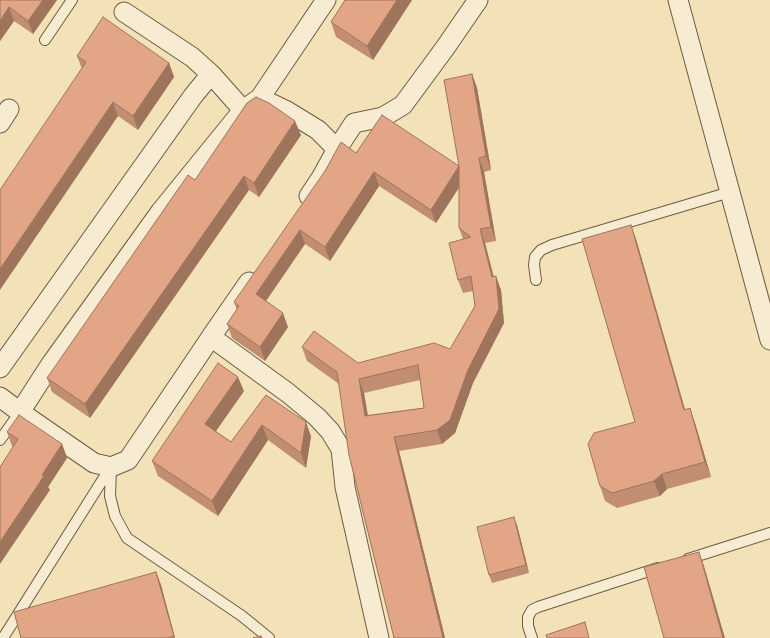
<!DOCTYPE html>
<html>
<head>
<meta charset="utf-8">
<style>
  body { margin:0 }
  canvas { display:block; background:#f3e2b8 }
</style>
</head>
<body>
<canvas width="770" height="638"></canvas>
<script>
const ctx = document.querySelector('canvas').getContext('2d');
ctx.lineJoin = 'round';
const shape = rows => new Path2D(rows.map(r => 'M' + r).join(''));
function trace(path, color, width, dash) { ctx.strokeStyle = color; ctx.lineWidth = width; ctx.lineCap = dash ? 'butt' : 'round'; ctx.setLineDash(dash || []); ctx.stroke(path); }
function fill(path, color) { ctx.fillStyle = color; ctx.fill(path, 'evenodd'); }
const lane = shape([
  [45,40,72,0],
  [536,280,534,265,535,257,541,250,552,245,730,192],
  [0,440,20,412],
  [111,467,110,496,115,516,127,538,242,616,269,638],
  [688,559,770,533],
  [3,638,110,468],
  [532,638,528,626,528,617,532,610,538,607,658,568]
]);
const street = shape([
  [678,0,770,340],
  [211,74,243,110],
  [260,98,287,111,318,130,337,149,321,178,309,196],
  [0,123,9,109],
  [337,149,354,123,383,117,403,105,445,48,478,0],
  [249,282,211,337,288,393,317,417,330,431,341,449,345,487,379,638],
  [211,337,128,460,111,467,94,463,20,412,51,364,161,211,243,110,260,98,326,0],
  [0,368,193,96,211,74,192,57,124,12],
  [0,397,20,412]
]);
trace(lane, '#6e5b42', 12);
trace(street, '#6e5b42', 21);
trace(lane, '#f7ecd1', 10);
trace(street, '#f7ecd1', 19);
fill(shape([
  [0,0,57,0,33,34,14,21,0,41],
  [345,0,412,0,373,60,336,37,331,22],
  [77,56,169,63,174,77,138,130,118,116,82,69],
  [472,74,477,88,491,170,484,172,496,241,485,243,494,277,501,290,504,323,473,383,455,433,442,444,399,451,445,638,394,638,339,384,307,361,302,347,358,363,450,349,475,306,473,291,463,293,458,280,463,239,459,228,459,187,436,223,379,186,330,261,305,244,266,301,288,327,265,361,232,338,227,324,237,310,234,302,356,153,459,167],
  [420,380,424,408,368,415,364,393],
  [301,135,259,197,249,190,90,418,52,392,47,378,195,180],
  [636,239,685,409,695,423,711,477,667,489,660,496,617,508,605,501,600,486,635,422],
  [244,391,216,431,231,442,266,395,311,436,306,468,268,440,218,516,158,476,152,461],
  [7,432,62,444,67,458,48,487,50,490,12,446],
  [517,525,529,573,492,583,489,575],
  [156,572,161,585,175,638,21,638]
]), '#c28e72');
fill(shape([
  [43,0,57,0,33,34,28,21],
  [397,0,412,0,373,60,367,46],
  [9,7,14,21,0,41,0,21],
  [169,63,174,77,138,130,133,116],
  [472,74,477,88,491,170,486,156],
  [113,102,118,116,0,290,0,269],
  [295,121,301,135,259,197,254,183],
  [479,158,484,172,496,241,491,227],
  [459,166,464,180,436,223,431,210],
  [374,172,379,186,330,261,325,247],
  [244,176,249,190,90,418,85,404],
  [631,225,636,239,689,424,684,410],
  [480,229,485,243,497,291,492,277],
  [300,230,305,244,261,308,256,294],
  [496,276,501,290,504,323,473,383,455,433,442,444,437,430],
  [283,313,288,327,265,361,260,347],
  [238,377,244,391,211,438,205,424],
  [359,379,364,393,370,430,365,416],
  [690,408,695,423,711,477,705,462],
  [306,422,311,436,306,468,301,453],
  [262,425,268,440,218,516,212,501],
  [394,437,399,451,445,638,443,638],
  [62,444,67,458,48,487,50,490,0,564,0,542,42,475],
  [662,474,667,489,660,496,654,481],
  [514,517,517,525,529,573,526,565],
  [699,552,704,566,725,638,723,638],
  [156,572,161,585,175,638,174,638]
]), '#9e745d');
const building = shape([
  [0,0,43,0,28,21,9,7,0,21,0,0],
  [345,0,397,0,367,46,331,22,345,0],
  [103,17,169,63,133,116,113,102,0,269,0,190,86,62,77,56,103,17],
  [472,74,486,156,479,158,491,227,480,229,492,277,496,276,499,309,468,370,450,420,437,430,394,437,443,638,394,638,349,455,337,372,302,347,314,331,358,363,434,343,450,349,475,306,471,276,458,280,449,243,471,237,459,228,459,166,444,80,472,74],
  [418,365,424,408,365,416,359,379,418,365],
  [256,97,269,103,295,121,254,183,244,176,85,404,47,378,188,175,195,180,247,103,256,97],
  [382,115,459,166,431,210,374,172,325,247,300,230,256,294,283,313,260,347,227,324,239,306,234,302,325,171,341,142,356,153,382,115],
  [631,225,684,410,690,408,705,462,662,474,654,481,612,493,600,486,588,444,594,433,635,422,582,239,631,225],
  [218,363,238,377,205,424,231,442,266,395,306,422,301,453,262,425,212,501,152,461,218,363],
  [19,415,62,444,42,475,44,476,0,542,0,467,18,439,7,432,19,415],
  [514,517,526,565,489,575,477,527,514,517],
  [699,552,723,638,664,638,644,567,699,552],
  [156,572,174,636,167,638,21,638,14,612,156,572],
  [585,622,589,638,547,638,546,635,585,622],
  [261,636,262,638,253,638,261,636]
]);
fill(building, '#e2a585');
trace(building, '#9e745d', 1);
</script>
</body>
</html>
